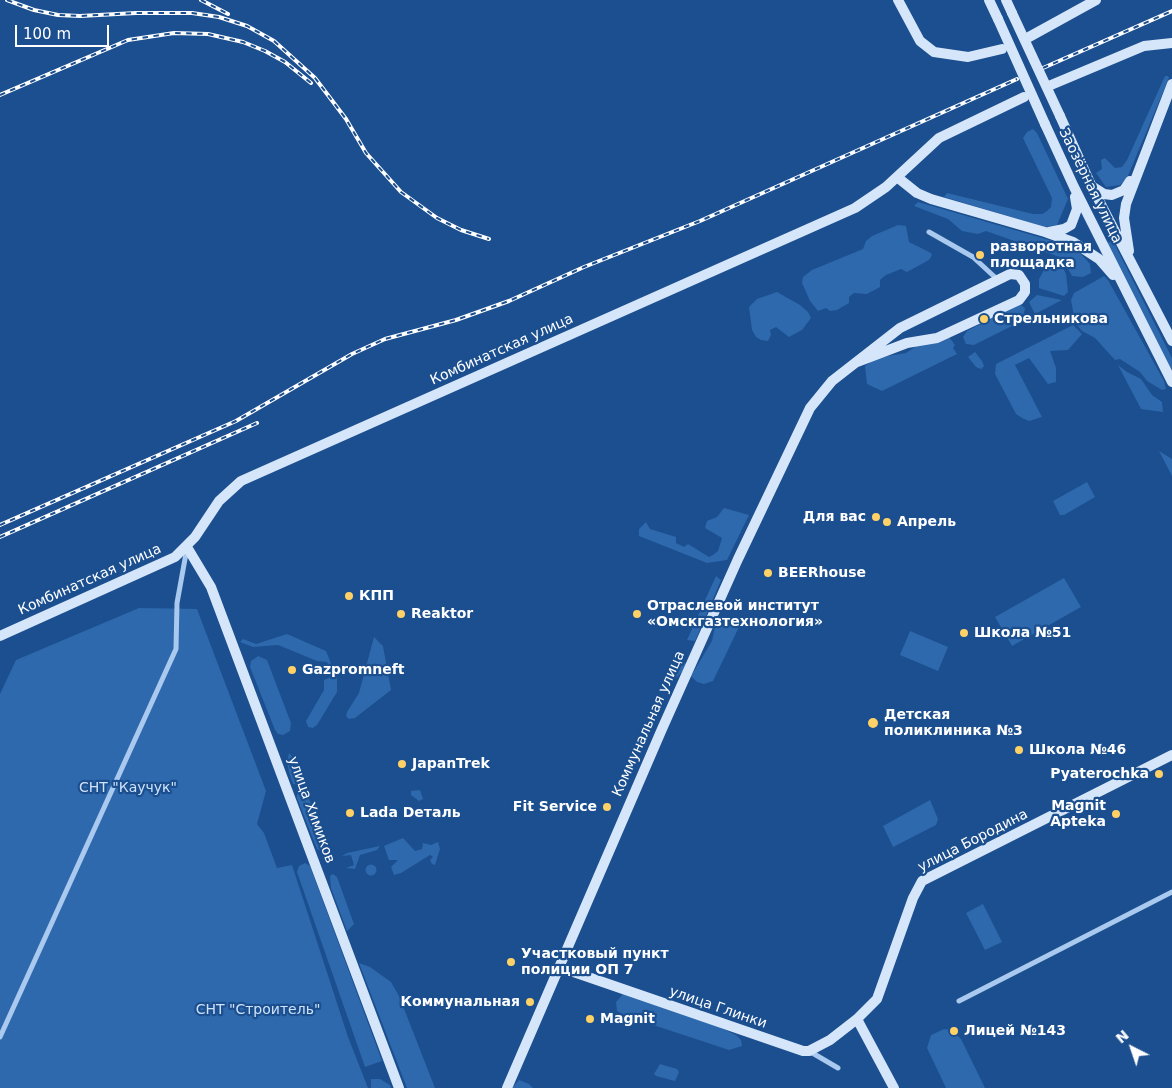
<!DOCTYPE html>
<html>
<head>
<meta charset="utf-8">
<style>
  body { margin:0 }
  #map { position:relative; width:1172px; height:1088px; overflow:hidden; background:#1b4f8f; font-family:"DejaVu Sans",sans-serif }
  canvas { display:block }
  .north { position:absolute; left:1107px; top:1023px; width:50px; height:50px; -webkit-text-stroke:4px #1b4f8f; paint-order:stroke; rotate:319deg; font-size:14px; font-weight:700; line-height:20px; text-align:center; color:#fff }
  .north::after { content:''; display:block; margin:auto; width:18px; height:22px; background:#fff; clip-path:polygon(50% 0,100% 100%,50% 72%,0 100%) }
  .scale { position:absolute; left:15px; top:25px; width:94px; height:22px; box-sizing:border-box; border:2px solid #fff; border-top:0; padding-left:6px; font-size:15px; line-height:18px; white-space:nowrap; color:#fff; -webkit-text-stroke:4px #1b4f8f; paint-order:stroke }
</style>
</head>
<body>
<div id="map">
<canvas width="1172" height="1088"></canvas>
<div class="north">N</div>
<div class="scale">100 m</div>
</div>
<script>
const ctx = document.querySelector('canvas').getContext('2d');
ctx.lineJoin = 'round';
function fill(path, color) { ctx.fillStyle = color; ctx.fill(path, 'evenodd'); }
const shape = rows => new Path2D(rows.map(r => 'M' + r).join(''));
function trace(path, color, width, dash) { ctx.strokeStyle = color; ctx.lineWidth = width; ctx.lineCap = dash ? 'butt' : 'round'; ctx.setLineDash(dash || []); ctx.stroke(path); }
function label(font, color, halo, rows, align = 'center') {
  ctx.font = font + ' "DejaVu Sans",sans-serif'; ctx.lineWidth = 4.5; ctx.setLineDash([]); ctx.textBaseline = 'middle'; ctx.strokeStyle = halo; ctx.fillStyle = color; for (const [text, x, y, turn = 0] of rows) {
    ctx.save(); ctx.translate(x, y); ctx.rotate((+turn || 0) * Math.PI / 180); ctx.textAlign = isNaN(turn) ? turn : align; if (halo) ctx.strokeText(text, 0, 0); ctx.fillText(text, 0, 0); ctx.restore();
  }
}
fill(shape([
  [1165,76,1168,76,1169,78,1127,178,1120,185,1106,187,1096,173,1102,169,1101,160,1105,158,1115,168,1122,167,1127,160],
  [1033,129,1037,133,1068,199,1057,225,1045,227,944,197,947,193,1033,214,1042,214,1047,211,1051,207,1052,198,1023,138,1027,132],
  [918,202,1056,242,1080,253,1090,264,1091,273,1083,277,1072,276,1062,258,986,231,978,234,962,231,948,219,914,206],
  [898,225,906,226,909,242,931,253,932,255,929,260,907,272,901,269,886,275,880,280,880,287,867,294,854,293,849,297,849,303,837,310,830,311,826,308,818,311,810,301,802,283,803,277,812,270,863,249,866,241,872,236],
  [1113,241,1172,358,1172,373,1106,243],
  [1050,259,1060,262,1066,274,1068,292,1064,296,1039,288,1039,279],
  [1104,276,1108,280,1164,381,1166,389,1162,390,1147,381,1140,372,1120,359,1115,360,1095,338,1082,331,1075,322,1071,300,1074,293],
  [777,292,800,305,808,312,811,318,802,330,789,337,776,327,770,330,771,335,768,341,761,340,756,337,752,330,749,307,757,299],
  [1037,295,1062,300,1035,314,1029,302],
  [1019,304,1025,308,1023,317,1014,325,974,345,966,344,963,337,967,331],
  [1073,325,1082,334,1068,350,1050,351,1056,368,1056,382,1048,384,1029,358,1015,365,1042,417,1029,421,1022,418,1016,414,995,374,996,364],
  [949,337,955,345,953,348,957,354,882,391,867,384,865,366,876,358,906,353,918,345],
  [975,352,982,361,984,366,981,369,976,367,968,357],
  [1118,365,1127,372,1141,379,1152,395,1162,402,1163,412,1141,409],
  [1159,451,1172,459,1172,476],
  [1087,482,1095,497,1064,515,1060,515,1053,501],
  [724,508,749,515,727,560,707,563,639,536,639,529,646,522,650,529,676,537,676,543,684,547,688,544,709,557,713,555,718,551,722,538,705,528,707,521,717,517],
  [716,576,721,580,695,641,687,640],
  [1064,578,1081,607,1012,646,995,617],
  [139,608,197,609,266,791,257,824,264,833,277,868,292,865,348,1037,368,1088,0,1088,0,694,16,660],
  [722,616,740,625,713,681,704,684,697,682,691,676,712,641,717,617],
  [910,631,948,647,938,671,900,655],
  [287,634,326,651,337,678,337,692,317,725,313,728,308,727,306,721,324,690,324,680,333,676,327,662,317,661,278,645,253,647,240,642,243,639,256,644],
  [374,637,383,646,391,690,355,718,349,719,346,716,347,712,359,693],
  [679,655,686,664,682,672,671,683],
  [258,656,267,660,291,723,290,731,283,735,278,734,275,730,250,667,251,661],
  [289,753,303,769,304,781,300,785,293,784,290,775,287,763],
  [305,789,327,844,326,849,321,851,317,849,297,798,297,794],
  [420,790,423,799,419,801,411,795,411,791],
  [930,800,938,819,936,825,893,847,883,826],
  [403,838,415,851,422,849,423,843,431,845,438,842,440,849,435,865,432,864,430,860,433,857,430,855,401,873,394,875,391,867,398,860,389,860,384,846],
  [380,846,377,850,360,855,355,869,346,868,354,865,351,855,342,856,347,853],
  [305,863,310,866,382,1061,365,1067,297,872,299,866],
  '365.5 870a5.5 5.5 0 1 1 11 0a5.5 5.5 0 1 1-11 0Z',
  [333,874,337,877,354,924,347,931,331,888,330,876],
  [983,904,1002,942,985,950,966,913],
  [359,963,370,967,391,982,399,996,435,1088,407,1088],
  [623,994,717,1026,736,1035,741,1040,742,1046,729,1050,626,1016,617,1011,616,1002],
  [944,1029,951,1030,961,1039,985,1088,946,1088,927,1048,931,1035],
  [660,1064,677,1069,679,1072,675,1081,656,1076,654,1074],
  [371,1079,380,1079,390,1085,391,1088,371,1088],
  [519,1080,529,1084,533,1088,512,1088]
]), '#2e69ad');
trace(shape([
  [929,232,973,257,998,280],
  [959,1001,1172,892],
  [0,1037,176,649,177,603,187,548],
  [809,1051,838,1068]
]), '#a9c9ee', 5);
trace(shape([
  [898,0,920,41,934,52,968,57,1002,49],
  [989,0,998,19],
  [1006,0,1012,13],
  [1029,37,1096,0],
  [1051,85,1144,46,1172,43],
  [1060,116,1092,187,1172,341],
  [1045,124,1074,187,1172,382],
  [897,177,917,193,931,199,1045,232,1073,242,1099,259,1113,275],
  [1093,187,1104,194,1112,195,1124,190,1130,181],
  [1049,232,1064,229,1071,225,1077,209,1075,197],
  [1129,251,1124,218,1126,204,1172,84],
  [187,547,211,587,399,1088],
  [0,636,175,557,195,537,219,501,241,481,855,208,886,187,939,138,1024,97],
  [559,967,803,1051,809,1051,830,1040,857,1019,877,999,913,898,922,881,1172,755],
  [857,1019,894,1088],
  [507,1088,662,729,738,559,810,408,832,381,900,328,1010,274,1019,275,1025,284,1025,292,1019,300,937,338,907,343,857,362]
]), '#d6e6fa', 10);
const rail = shape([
  [7,0,34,10,58,15,80,16,136,13,192,13,219,17,247,26,274,41,315,78,346,119,366,153,401,192,437,218,461,230,489,239],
  [201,0,228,14],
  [1043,68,1172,11],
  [0,95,128,40,174,33,208,34,243,42,265,51,285,62,311,83],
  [0,525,236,421,352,354,385,339,456,320,509,301,584,267,700,221,1017,79],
  [0,537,257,423]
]);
trace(rail, '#fff', 4);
trace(rail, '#1b4f8f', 2, [5.5]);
trace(shape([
  [1012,13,1060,116],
  [998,19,1045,124]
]), '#d6e6fa', 10);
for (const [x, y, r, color] of [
  [980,255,5,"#ffd166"],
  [984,319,5,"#ffd166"],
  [876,517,5,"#ffd166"],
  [887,522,5,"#ffd166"],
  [768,573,5,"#ffd166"],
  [349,596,5,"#ffd166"],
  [401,614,5,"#ffd166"],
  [637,614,5,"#ffd166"],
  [964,633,5,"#ffd166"],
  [292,670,5,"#ffd166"],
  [873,723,6,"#ffd166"],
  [1019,750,5,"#ffd166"],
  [402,764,5,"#ffd166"],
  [1159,774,5,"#ffd166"],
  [607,807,5,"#ffd166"],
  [350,813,5,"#ffd166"],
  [1116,814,5,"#ffd166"],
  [511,962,5,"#ffd166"],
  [530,1002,5,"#ffd166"],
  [590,1019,5,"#ffd166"],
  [954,1031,5,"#ffd166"]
]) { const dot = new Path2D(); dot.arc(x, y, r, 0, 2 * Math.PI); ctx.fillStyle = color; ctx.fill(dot); trace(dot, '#1b4f8f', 2); }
label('14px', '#fff', '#1b4f8f', [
  ["Заозёрная улица",1090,186,64],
  ["Комбинатская улица",502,350,-24],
  ["Комбинатская улица",90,580,-24],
  ["Коммунальная улица",649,724,-66],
  ["улица Химиков",311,810,70],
  ["улица Бородина",973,841,-27],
  ["улица Глинки",718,1008,19]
]);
label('bold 14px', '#fff', '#1b4f8f', [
  ["разворотная",990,247],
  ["площадка",990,263],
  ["Стрельникова",994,319],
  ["Для вас",866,517,"right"],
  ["Апрель",897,522],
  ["BEERhouse",778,573],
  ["КПП",359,596],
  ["Отраслевой институт",647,606],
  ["«Омскгазтехнология»",647,622],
  ["Reaktor",411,614],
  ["Школа №51",974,633],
  ["Gazpromneft",302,670],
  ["Детская",884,715],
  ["поликлиника №3",884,731],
  ["Школа №46",1029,750],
  ["JapanTrek",412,764],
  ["Pyaterochka",1149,774,"right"],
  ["Magnit",1106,806,"right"],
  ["Apteka",1106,822,"right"],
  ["Fit Service",597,807,"right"],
  ["Lada Dеталь",360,813],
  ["Участковый пункт",521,954],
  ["полиции ОП 7",521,970],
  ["Коммунальная",520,1002,"right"],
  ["Magnit",600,1019],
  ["Лицей №143",964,1031]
], 'left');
label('14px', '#cfe3fa', '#1b4f8f', [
  ["СНТ \"Каучук\"",128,788],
  ["СНТ \"Строитель\"",258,1010]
]);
</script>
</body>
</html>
